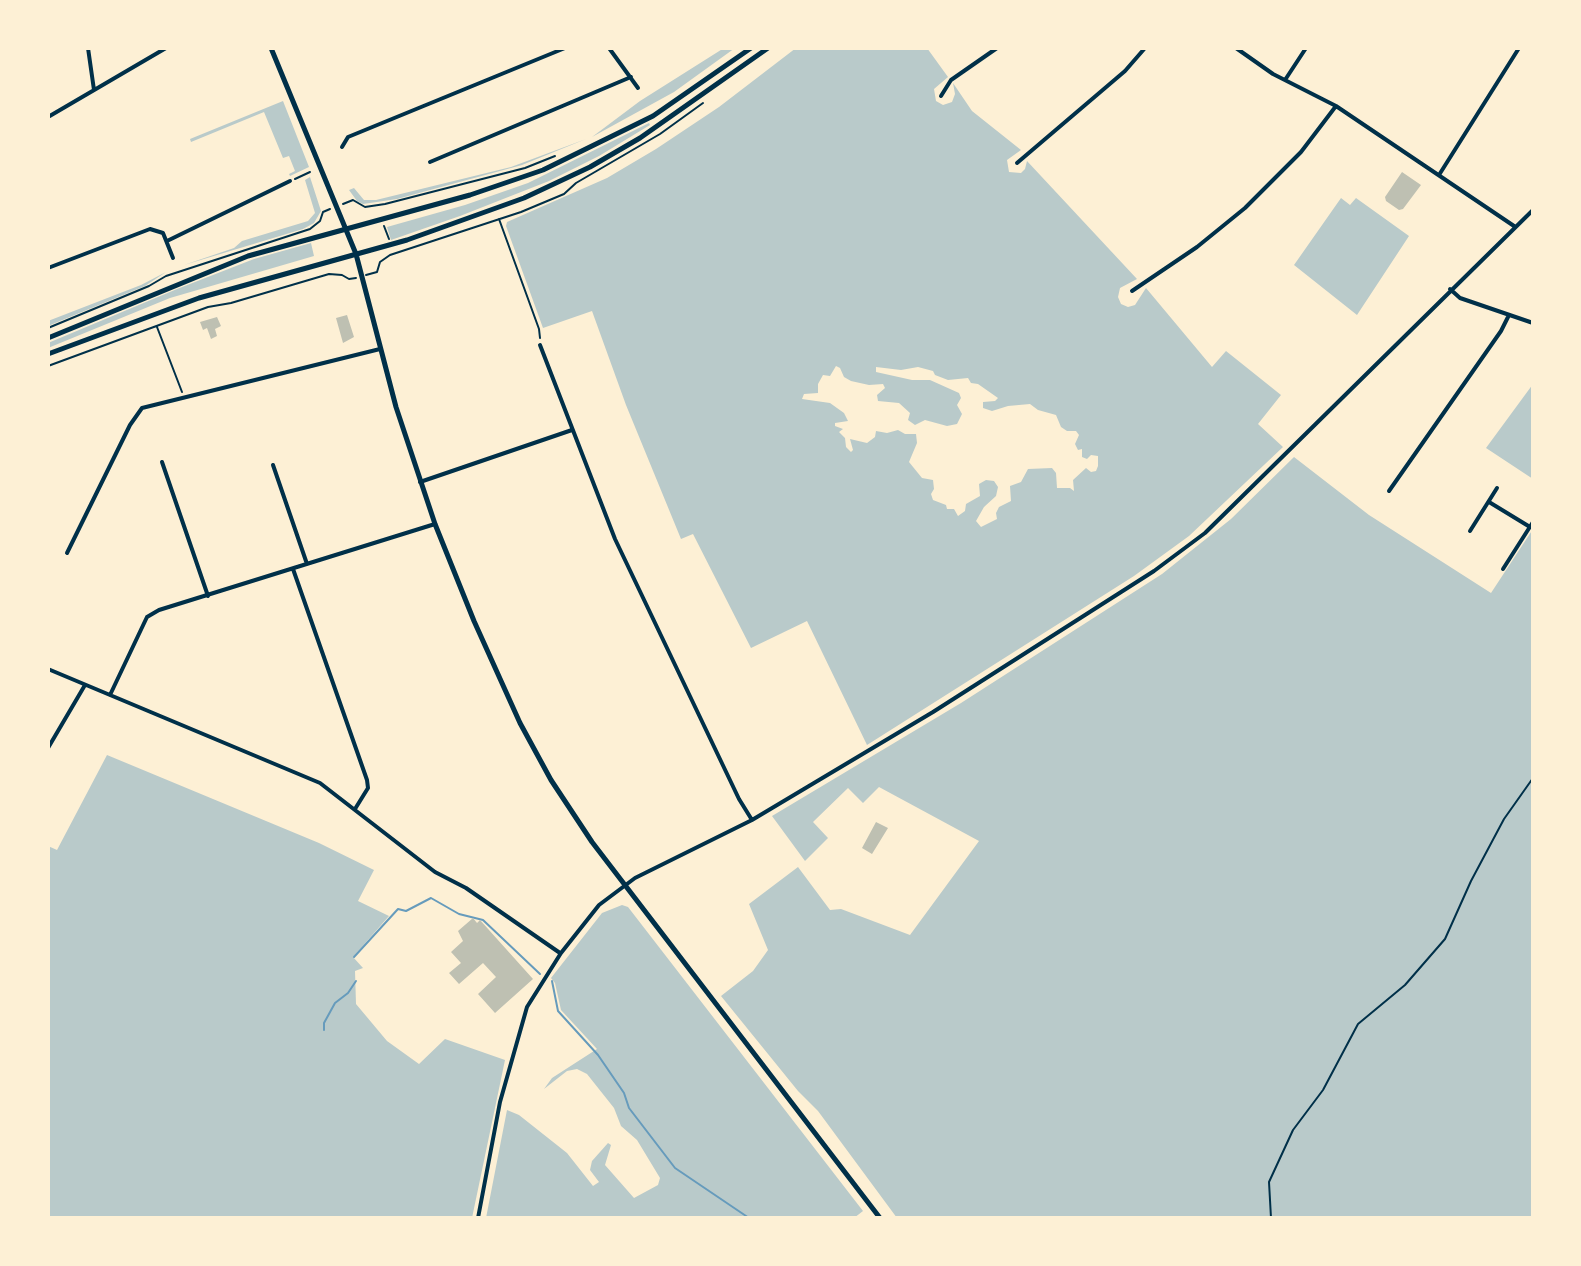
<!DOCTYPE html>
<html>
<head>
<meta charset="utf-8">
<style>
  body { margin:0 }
  #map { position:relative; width:1581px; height:1266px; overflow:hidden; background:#fdf0d5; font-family:Raleway,sans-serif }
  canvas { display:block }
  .frame { position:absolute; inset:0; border:50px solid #fdf0d5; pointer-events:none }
</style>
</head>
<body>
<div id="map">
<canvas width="1581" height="1266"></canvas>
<div class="frame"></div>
</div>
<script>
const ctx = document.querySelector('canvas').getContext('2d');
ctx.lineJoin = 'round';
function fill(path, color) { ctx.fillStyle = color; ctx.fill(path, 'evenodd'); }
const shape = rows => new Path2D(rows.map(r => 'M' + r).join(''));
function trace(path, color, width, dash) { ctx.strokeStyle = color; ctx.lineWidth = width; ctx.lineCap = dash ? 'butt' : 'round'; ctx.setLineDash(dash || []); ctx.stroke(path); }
fill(shape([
  [724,48,735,48,674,92,592,137,640,101],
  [796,48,927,48,948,77,934,89,936,101,943,105,952,102,955,94,953,83,972,111,1021,150,1007,160,1009,172,1021,173,1025,169,1027,161,1137,279,1120,288,1118,297,1121,304,1128,307,1135,305,1146,288,1212,367,1226,351,1281,395,1258,424,1283,447,1189,536,1134,576,867,745,807,621,751,648,693,534,681,539,626,405,592,311,543,328,506,226,507,222,607,178,656,149,719,107],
  [836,366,840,368,844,377,851,381,869,385,883,384,885,388,877,395,878,401,899,403,910,413,908,420,915,425,925,420,947,426,957,424,962,414,957,405,961,398,959,393,930,380,912,380,876,372,876,367,901,370,918,367,933,371,935,375,948,380,968,378,971,383,978,384,998,398,995,401,983,402,983,408,992,411,1008,406,1030,404,1038,410,1056,415,1061,427,1067,431,1076,431,1079,435,1075,444,1078,450,1082,449,1082,457,1087,459,1091,455,1098,456,1098,466,1096,471,1091,472,1086,468,1073,480,1074,491,1070,488,1057,488,1056,473,1052,468,1028,469,1021,482,1010,486,1011,501,999,507,996,513,997,519,981,527,976,521,984,507,996,496,998,487,994,481,986,480,979,484,980,496,966,504,965,511,958,516,954,509,947,509,946,505,933,500,931,494,934,489,933,480,922,478,909,462,917,443,916,434,905,434,898,430,887,433,876,431,875,437,867,443,850,439,853,450,851,452,846,447,845,438,839,432,843,429,835,426,835,423,848,421,844,413,830,403,802,399,804,394,818,393,818,384,823,375,830,376],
  [283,101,309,167,290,176,289,174,295,171,289,156,283,158,264,112,191,142,190,139],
  [649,123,650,125,599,156,549,181,460,216,391,240,387,227,465,205,528,183],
  [586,139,522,165,397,199,363,204,357,201,349,190,354,188,364,200,376,200,511,167],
  [310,177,321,211,314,223,303,229,184,265,234,248,242,241,308,221,315,213,305,180],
  [1341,198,1350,205,1356,198,1409,236,1357,315,1294,265],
  [311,243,314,256,170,298,48,348,48,343,177,289,254,259],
  [166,272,145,286,48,326,48,321,141,285],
  [1533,384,1533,479,1486,448],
  [1294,457,1369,515,1491,593,1533,529,1533,1218,897,1218,818,1111,798,1091,721,996,753,971,768,950,749,904,798,867,830,910,841,909,910,935,979,841,879,787,863,803,848,788,813,822,828,838,805,861,772,816,961,703,1162,574,1231,519],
  [107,755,319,843,374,870,358,901,389,916,353,957,363,968,355,971,356,1004,387,1041,419,1064,445,1039,505,1060,472,1218,48,1218,48,846,57,850],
  [622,905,628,907,863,1211,854,1218,486,1218,507,1110,519,1115,567,1153,593,1186,599,1182,590,1170,592,1161,608,1143,611,1145,605,1165,634,1198,658,1185,660,1178,637,1140,621,1126,614,1108,587,1074,577,1069,567,1071,544,1089,552,1078,597,1049,561,1010,555,983,551,978,602,913]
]), '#b9caca');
trace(shape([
  [354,957,398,909,406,911,431,898,459,914,483,920,540,974],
  [552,981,558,1011,598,1055,624,1093,629,1108,675,1168,749,1218],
  [324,1030,324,1023,335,1003,348,993,356,981]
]), '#669bbc', 2);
fill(shape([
  [1402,172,1421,185,1403,209,1399,210,1386,201,1385,197],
  [347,315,354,337,343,343,336,318],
  [217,317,221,326,215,329,217,336,211,339,207,328,203,330,200,322],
  [876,822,888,828,872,854,862,848],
  [473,918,477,923,480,920,533,979,495,1013,478,994,496,977,483,963,459,984,449,973,461,963,451,952,463,941,458,931]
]), '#bec0b2');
trace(shape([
  [295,179,310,172],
  [343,204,353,200,365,207,385,204,525,168,555,156],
  [499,219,539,329,540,338],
  [384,226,389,239],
  [366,275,377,272,380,262,390,255,521,212,564,194,576,183,660,134,703,103],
  [157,327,182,392],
  [48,328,149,286,166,276,310,229,320,221,323,212,330,209],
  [48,366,208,307,231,303,329,274,342,275,349,279,356,278],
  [1271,1218,1269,1182,1293,1130,1323,1090,1358,1024,1405,985,1445,939,1471,881,1504,819,1533,778]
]), '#003049', 2);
trace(shape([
  [88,48,94,90],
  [609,48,638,88],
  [1236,48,1273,74,1336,106,1514,226],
  [1285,80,1306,48],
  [941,96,951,80,997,48],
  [48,117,166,48],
  [342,147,348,137,565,48],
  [430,162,631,77],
  [1017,163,1125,71,1145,48],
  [1439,175,1519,48],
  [167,241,290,181],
  [48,268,150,229,163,233,173,258],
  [1450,289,1460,298,1533,323],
  [1132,291,1197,247,1245,208,1301,152,1336,106],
  [540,345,615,539,739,799,752,820],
  [162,462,208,596],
  [273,465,307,564],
  [420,482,572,430],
  [1389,491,1501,331,1509,315],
  [1489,502,1530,527],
  [1470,531,1497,488],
  [67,553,130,425,142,408,380,349],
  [293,569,367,780,368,788,355,809],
  [1503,569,1533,522],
  [48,669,320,783,435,872,466,888,560,953],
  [110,695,147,617,159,610,435,524],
  [48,748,85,685],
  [478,1218,500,1102,527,1007,561,953,599,905,635,878,752,820,933,712,1154,571,1205,533,1533,210]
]), '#003049', 4);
trace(shape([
  [271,48,356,254,396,407,435,524,474,621,520,723,551,780,592,842,880,1218],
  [48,338,248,256,470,195,543,170,653,116,751,48],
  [48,354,199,298,407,240,524,198,590,167,640,138,768,48]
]), '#003049', 5);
</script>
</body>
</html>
